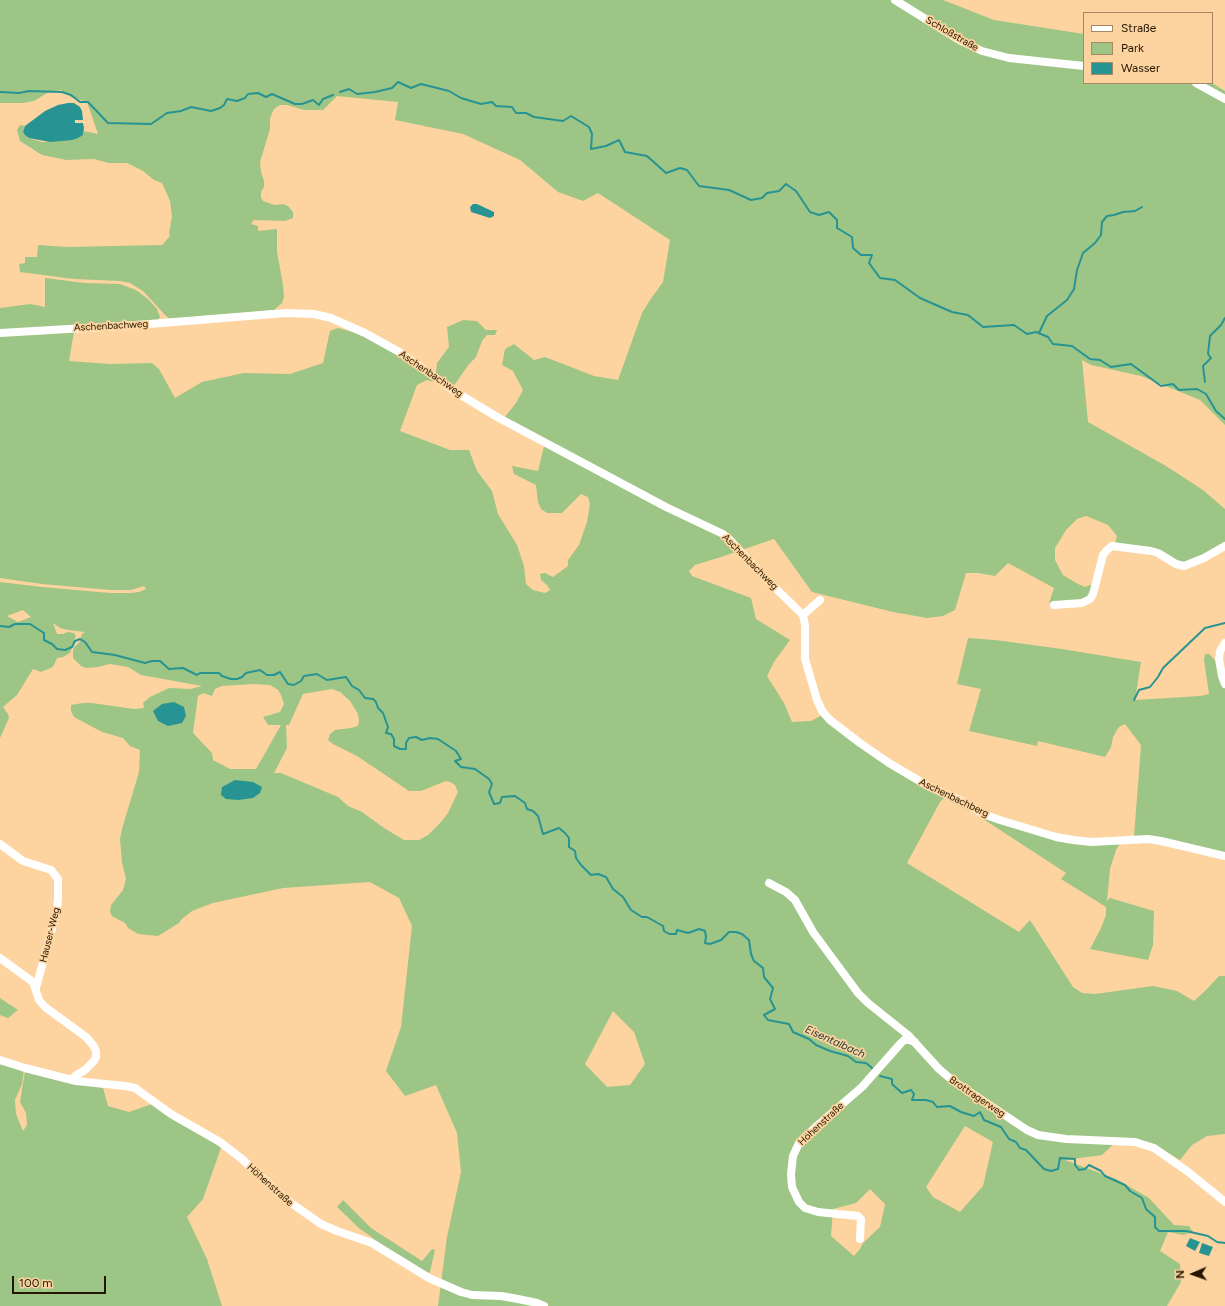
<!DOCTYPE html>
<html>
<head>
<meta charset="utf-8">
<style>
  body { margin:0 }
  #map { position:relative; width:1225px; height:1306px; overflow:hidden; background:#fdd49f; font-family:Figtree,sans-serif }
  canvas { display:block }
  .legend { position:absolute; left:1083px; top:12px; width:130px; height:72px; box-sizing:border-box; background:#fdd49f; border:1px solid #a78861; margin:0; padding:5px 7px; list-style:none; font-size:12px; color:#251703 }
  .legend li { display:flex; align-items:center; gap:8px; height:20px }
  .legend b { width:20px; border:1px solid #a78861 }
  .north { position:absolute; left:1173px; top:1254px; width:40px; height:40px; -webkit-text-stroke:3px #fdd49f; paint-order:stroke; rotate:268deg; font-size:11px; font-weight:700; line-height:16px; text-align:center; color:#251703 }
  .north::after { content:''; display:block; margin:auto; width:14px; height:18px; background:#251703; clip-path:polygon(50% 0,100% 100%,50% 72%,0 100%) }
  .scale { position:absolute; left:12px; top:1276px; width:94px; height:18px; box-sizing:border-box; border:2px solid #251703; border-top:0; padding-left:5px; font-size:12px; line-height:14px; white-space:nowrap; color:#251703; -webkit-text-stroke:3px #fdd49f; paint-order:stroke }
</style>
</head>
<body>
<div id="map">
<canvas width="1225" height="1306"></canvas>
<ul class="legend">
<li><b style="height:5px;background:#fff"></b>Straße</li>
<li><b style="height:11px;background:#9dc585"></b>Park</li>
<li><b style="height:11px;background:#279493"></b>Wasser</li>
</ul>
<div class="north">N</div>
<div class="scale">100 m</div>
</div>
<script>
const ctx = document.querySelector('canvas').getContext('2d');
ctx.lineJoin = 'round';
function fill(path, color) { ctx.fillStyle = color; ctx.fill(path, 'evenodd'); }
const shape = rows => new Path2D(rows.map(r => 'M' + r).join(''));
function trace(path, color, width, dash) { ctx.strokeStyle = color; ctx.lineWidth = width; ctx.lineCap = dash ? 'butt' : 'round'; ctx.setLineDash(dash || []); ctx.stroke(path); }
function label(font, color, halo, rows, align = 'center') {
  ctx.font = font + ' Figtree,sans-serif'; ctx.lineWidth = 3.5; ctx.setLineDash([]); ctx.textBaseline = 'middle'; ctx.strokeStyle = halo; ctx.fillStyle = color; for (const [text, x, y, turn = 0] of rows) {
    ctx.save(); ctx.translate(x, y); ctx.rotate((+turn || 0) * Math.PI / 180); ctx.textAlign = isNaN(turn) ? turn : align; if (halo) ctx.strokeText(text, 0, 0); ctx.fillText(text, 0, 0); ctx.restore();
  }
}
fill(shape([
  [0,0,943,0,994,20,1084,34,1084,83,1212,83,1225,91,1225,425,1200,400,1141,376,1091,365,1082,360,1088,422,1166,466,1203,490,1225,509,1225,545,1183,565,1115,544,1117,536,1108,525,1086,516,1077,519,1066,530,1055,548,1055,560,1063,575,1078,584,1085,587,1093,584,1087,599,1065,604,1049,603,1054,588,1008,563,995,576,978,573,966,573,955,610,943,616,927,618,893,612,812,592,774,539,721,557,695,565,689,571,692,576,751,598,756,619,790,640,774,662,767,676,784,703,792,722,811,721,826,713,843,728,915,776,985,811,1056,834,1120,844,1116,850,1110,869,1107,901,1110,898,1154,911,1153,945,1148,960,1090,949,1101,928,1106,915,1106,907,1061,879,1066,873,977,815,944,798,940,802,907,863,1019,932,1030,920,1073,987,1082,993,1095,994,1153,986,1177,991,1194,1001,1206,990,1219,976,1225,976,1225,1134,1207,1136,1192,1145,1180,1160,1154,1144,1118,1140,1102,1155,1065,1160,1116,1179,1149,1198,1174,1225,1189,1226,1193,1232,1183,1235,1168,1232,1160,1251,1180,1264,1181,1282,1167,1306,438,1306,447,1237,461,1172,457,1133,436,1085,405,1096,386,1071,401,1027,412,926,399,898,370,882,283,888,213,903,192,911,182,919,179,923,158,936,138,934,128,928,125,923,112,916,110,912,111,905,123,890,126,879,122,863,120,839,122,829,139,772,140,750,130,746,123,738,102,732,74,717,71,711,71,705,83,703,92,703,134,709,144,708,143,703,150,697,169,688,190,689,202,686,141,675,128,667,110,664,98,667,86,668,81,666,73,658,73,652,74,647,79,643,82,634,85,632,68,630,60,628,53,623,57,634,63,634,68,632,74,633,76,636,70,653,63,657,57,658,53,667,41,672,33,669,17,695,3,707,8,714,9,718,0,738,0,582,42,587,110,593,131,593,139,592,146,589,144,586,131,590,110,590,42,584,0,578,0,308,30,304,45,307,45,278,85,283,120,284,136,290,149,300,157,309,160,317,158,320,75,326,69,361,110,364,152,363,159,369,175,398,202,382,244,373,290,374,323,363,330,331,338,328,363,335,381,344,427,375,436,372,437,363,449,347,447,327,463,320,477,321,486,330,497,330,495,335,487,335,482,341,476,357,469,364,453,387,427,380,417,385,400,431,450,450,469,450,477,471,492,491,498,514,517,545,524,566,526,584,533,590,545,593,550,590,547,585,541,580,540,574,545,573,553,577,568,566,568,560,579,545,587,522,590,504,588,497,581,494,562,513,547,513,541,509,538,502,536,485,514,474,512,466,538,471,545,442,504,418,516,403,523,390,513,371,502,365,505,349,514,344,534,360,545,357,594,376,618,380,642,313,650,300,663,282,670,240,598,193,583,201,558,192,520,160,463,134,395,120,398,102,337,96,323,110,304,110,287,105,280,105,274,109,270,118,270,129,260,162,261,172,264,181,264,187,261,192,261,198,263,201,274,205,283,204,288,206,293,212,293,218,285,221,254,220,251,224,258,226,258,231,277,229,277,252,283,285,284,297,282,303,274,310,170,319,166,316,143,291,130,283,120,281,74,279,20,272,19,264,25,263,25,257,37,257,38,245,67,247,162,245,170,236,169,233,172,216,170,201,162,183,154,180,143,171,127,163,109,163,94,159,66,160,42,155,20,141,17,130,20,125,25,126,23,132,29,138,42,142,50,142,83,135,84,131,98,134,87,102,71,97,61,90,49,92,34,101,23,103,0,103],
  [23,610,31,617,18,622,7,616],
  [253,684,270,685,278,690,281,695,284,704,280,712,263,717,268,725,281,725,256,769,230,769,213,760,212,753,193,733,198,696,203,693,212,696,215,689,222,686],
  [332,689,340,692,350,701,358,714,359,721,358,726,351,728,335,730,330,734,328,740,333,744,357,756,409,791,421,791,446,781,450,782,455,785,458,792,448,813,441,822,428,835,419,840,404,840,384,828,362,812,348,806,338,797,281,773,274,773,287,748,286,725,289,725,303,694],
  [613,1011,634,1032,645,1064,630,1085,607,1087,585,1064],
  [965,1126,993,1142,983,1186,960,1212,933,1197,926,1187],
  [870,1189,885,1204,880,1227,863,1243,860,1249,854,1256,831,1236,833,1209,856,1203],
  [968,638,995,640,1062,649,1141,662,1135,700,1200,696,1209,694,1204,660,1205,654,1209,654,1217,662,1225,687,1225,854,1134,837,1141,745,1125,724,1119,727,1117,730,1113,737,1111,747,1105,757,1038,741,1037,746,969,731,981,689,957,684],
  [0,998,18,1010,8,1018,0,1015],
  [0,1063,24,1070,22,1084,15,1100,16,1114,23,1131,27,1125,26,1113,20,1102,25,1071,61,1081,103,1088,108,1106,129,1112,152,1104,211,1140,221,1148,203,1199,187,1217,207,1259,222,1306,0,1306],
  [343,1200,371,1228,422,1261,432,1249,435,1250,430,1272,428,1273,373,1240,373,1238,360,1229,337,1207]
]), '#9dc585');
fill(shape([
  [68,103,74,103,80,107,82,111,83,120,75,120,75,123,83,123,84,128,83,135,78,138,72,140,50,142,29,138,25,135,23,132,25,126,45,111,58,105],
  [473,204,477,204,494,212,494,216,490,218,471,212,470,207],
  [174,702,184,707,186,716,182,723,168,726,158,721,153,711,162,704],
  [235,780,253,782,262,787,260,793,253,798,238,800,226,799,221,795,222,787],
  [1190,1238,1200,1242,1195,1251,1186,1246],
  [1202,1243,1213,1247,1209,1256,1199,1253]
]), '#279493');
trace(shape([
  [0,92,19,93,29,91,62,92,71,95,80,102,88,102,108,123,151,124,167,113,181,111,191,107,211,111,220,108,224,105,227,99,237,101,245,98,248,94,258,93,266,97,272,94,295,104,302,104,313,100,319,105,323,99,333,95],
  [340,92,349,89,357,94,375,92,392,88,398,82,411,88,421,84,449,91,461,98,481,104,492,102,496,106,512,107,516,113,526,113,534,117,563,121,571,116,589,127,592,134,591,149,606,146,619,140,625,152,647,156,666,173,680,168,687,170,699,186,729,190,751,200,762,198,767,193,779,191,786,184,796,191,810,212,819,215,829,212,837,220,837,228,852,237,853,248,861,255,872,255,869,263,880,278,895,280,920,298,952,312,968,315,983,327,1014,325,1027,334,1036,332,1048,337,1053,344,1072,346,1090,359,1100,360,1111,367,1131,364,1161,386,1173,384,1179,390,1197,389,1206,394,1216,411,1225,419],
  [1039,333,1047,316,1067,300,1074,289,1077,270,1083,253,1095,243,1101,235,1102,222,1107,216,1114,215,1123,212,1135,211,1142,207],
  [1205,382,1203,366,1211,358,1208,354,1210,336,1221,325,1225,318],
  [0,626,9,627,15,624,30,624,44,633,44,640,52,644,57,649,65,650,72,647,75,641,80,639,85,642,92,652,115,655,145,663,152,661,160,661,169,669,183,668,197,675,200,673,219,673,222,676,231,679,237,679,242,677,246,673,260,670,267,675,274,675,280,672,288,684,294,685,301,681,304,676,317,674,327,680,346,677,352,686,359,690,365,698,373,699,376,702,378,708,383,713,388,727,386,733,391,734,394,739,394,746,400,749,406,749,406,743,409,738,416,737,422,740,430,738,438,739,456,751,461,759,455,761,461,767,475,769,489,779,492,784,489,792,494,804,500,803,502,797,515,796,525,803,527,809,533,811,538,816,543,834,559,828,565,833,569,838,569,847,575,851,576,858,581,865,591,875,598,874,606,877,613,889,623,897,631,910,642,917,647,917,663,926,664,931,669,934,676,934,677,930,688,933,699,929,705,931,706,937,705,943,710,944,721,940,729,932,736,932,742,934,749,940,751,954,754,961,763,968,764,977,773,988,770,999,775,1009,764,1015,768,1020,789,1024,793,1032,809,1039,816,1045,830,1051,848,1056,856,1062,866,1063,872,1068],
  [1134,700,1139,690,1150,687,1158,677,1163,668,1205,628,1225,623],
  [880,1076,892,1079,892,1084,902,1093,911,1090,914,1094,912,1100,926,1100,933,1102,937,1107,950,1106,961,1112,974,1116,980,1112,984,1120,1001,1127,1009,1139,1016,1142,1020,1148,1026,1150,1044,1169,1051,1171,1058,1169,1060,1158,1075,1159,1075,1165,1079,1170,1085,1169,1089,1165,1101,1171,1105,1176,1125,1185,1130,1191,1142,1198,1146,1209,1155,1217,1155,1227,1159,1231,1186,1231,1208,1236,1217,1242,1225,1243]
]), '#279493', 2);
trace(shape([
  [895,0,961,41,982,51,1009,58,1084,66],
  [1196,83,1225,99],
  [0,333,137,325,286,313,314,314,331,318,365,333,401,353,454,391,499,418,666,507,723,534,729,539,763,576,803,615],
  [820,600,803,615,805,625,805,659,817,700,822,711,830,720,860,743,889,763,928,786,961,801,983,814,1000,820,1056,837,1073,840,1091,842,1148,839,1161,841,1225,856],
  [1054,605,1082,603,1090,599,1093,594,1103,555,1107,550,1112,546,1151,551,1158,553,1176,564,1184,566,1204,558,1225,546],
  [1225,643,1220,651,1219,659,1222,676,1225,684],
  [0,844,23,861,51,870,58,879,58,898,57,910,36,988],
  [769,883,786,892,795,900,813,932,858,993,868,1003,908,1035,939,1069,952,1080,1027,1130,1038,1135,1066,1139,1135,1142,1154,1148,1187,1171,1225,1202],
  [0,958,33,982,39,1000,45,1007,86,1037,93,1045,96,1051,96,1057,94,1061,85,1070,75,1076,73,1080],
  [0,1060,25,1068,76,1081,125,1086,135,1088,171,1114,220,1142,242,1159,284,1198,321,1224,337,1231,372,1243,429,1278,461,1292,472,1295,501,1296,518,1299,537,1303,544,1306],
  [860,1239,861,1219,858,1216,818,1212,805,1208,799,1202,792,1187,791,1174,793,1156,799,1143,818,1125,862,1087,901,1043,904,1040,909,1040,915,1042]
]), '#fff', 8);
label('10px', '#251703', '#fdd49f', [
  ["Schloßstraße",952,34,30],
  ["Aschenbachweg",111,326,-3],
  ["Aschenbachweg",431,374,34],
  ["Aschenbachweg",750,562,45],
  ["Aschenbachberg",954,798,26],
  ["Hauser-Weg",50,935,-76],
  ["Brottragerweg",977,1097,34],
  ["Höhenstraße",821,1124,-43],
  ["Höhenstraße",270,1185,42]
]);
label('italic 11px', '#133333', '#fdd49f', [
  ["Eisentalbach",835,1042,24]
]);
</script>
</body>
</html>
